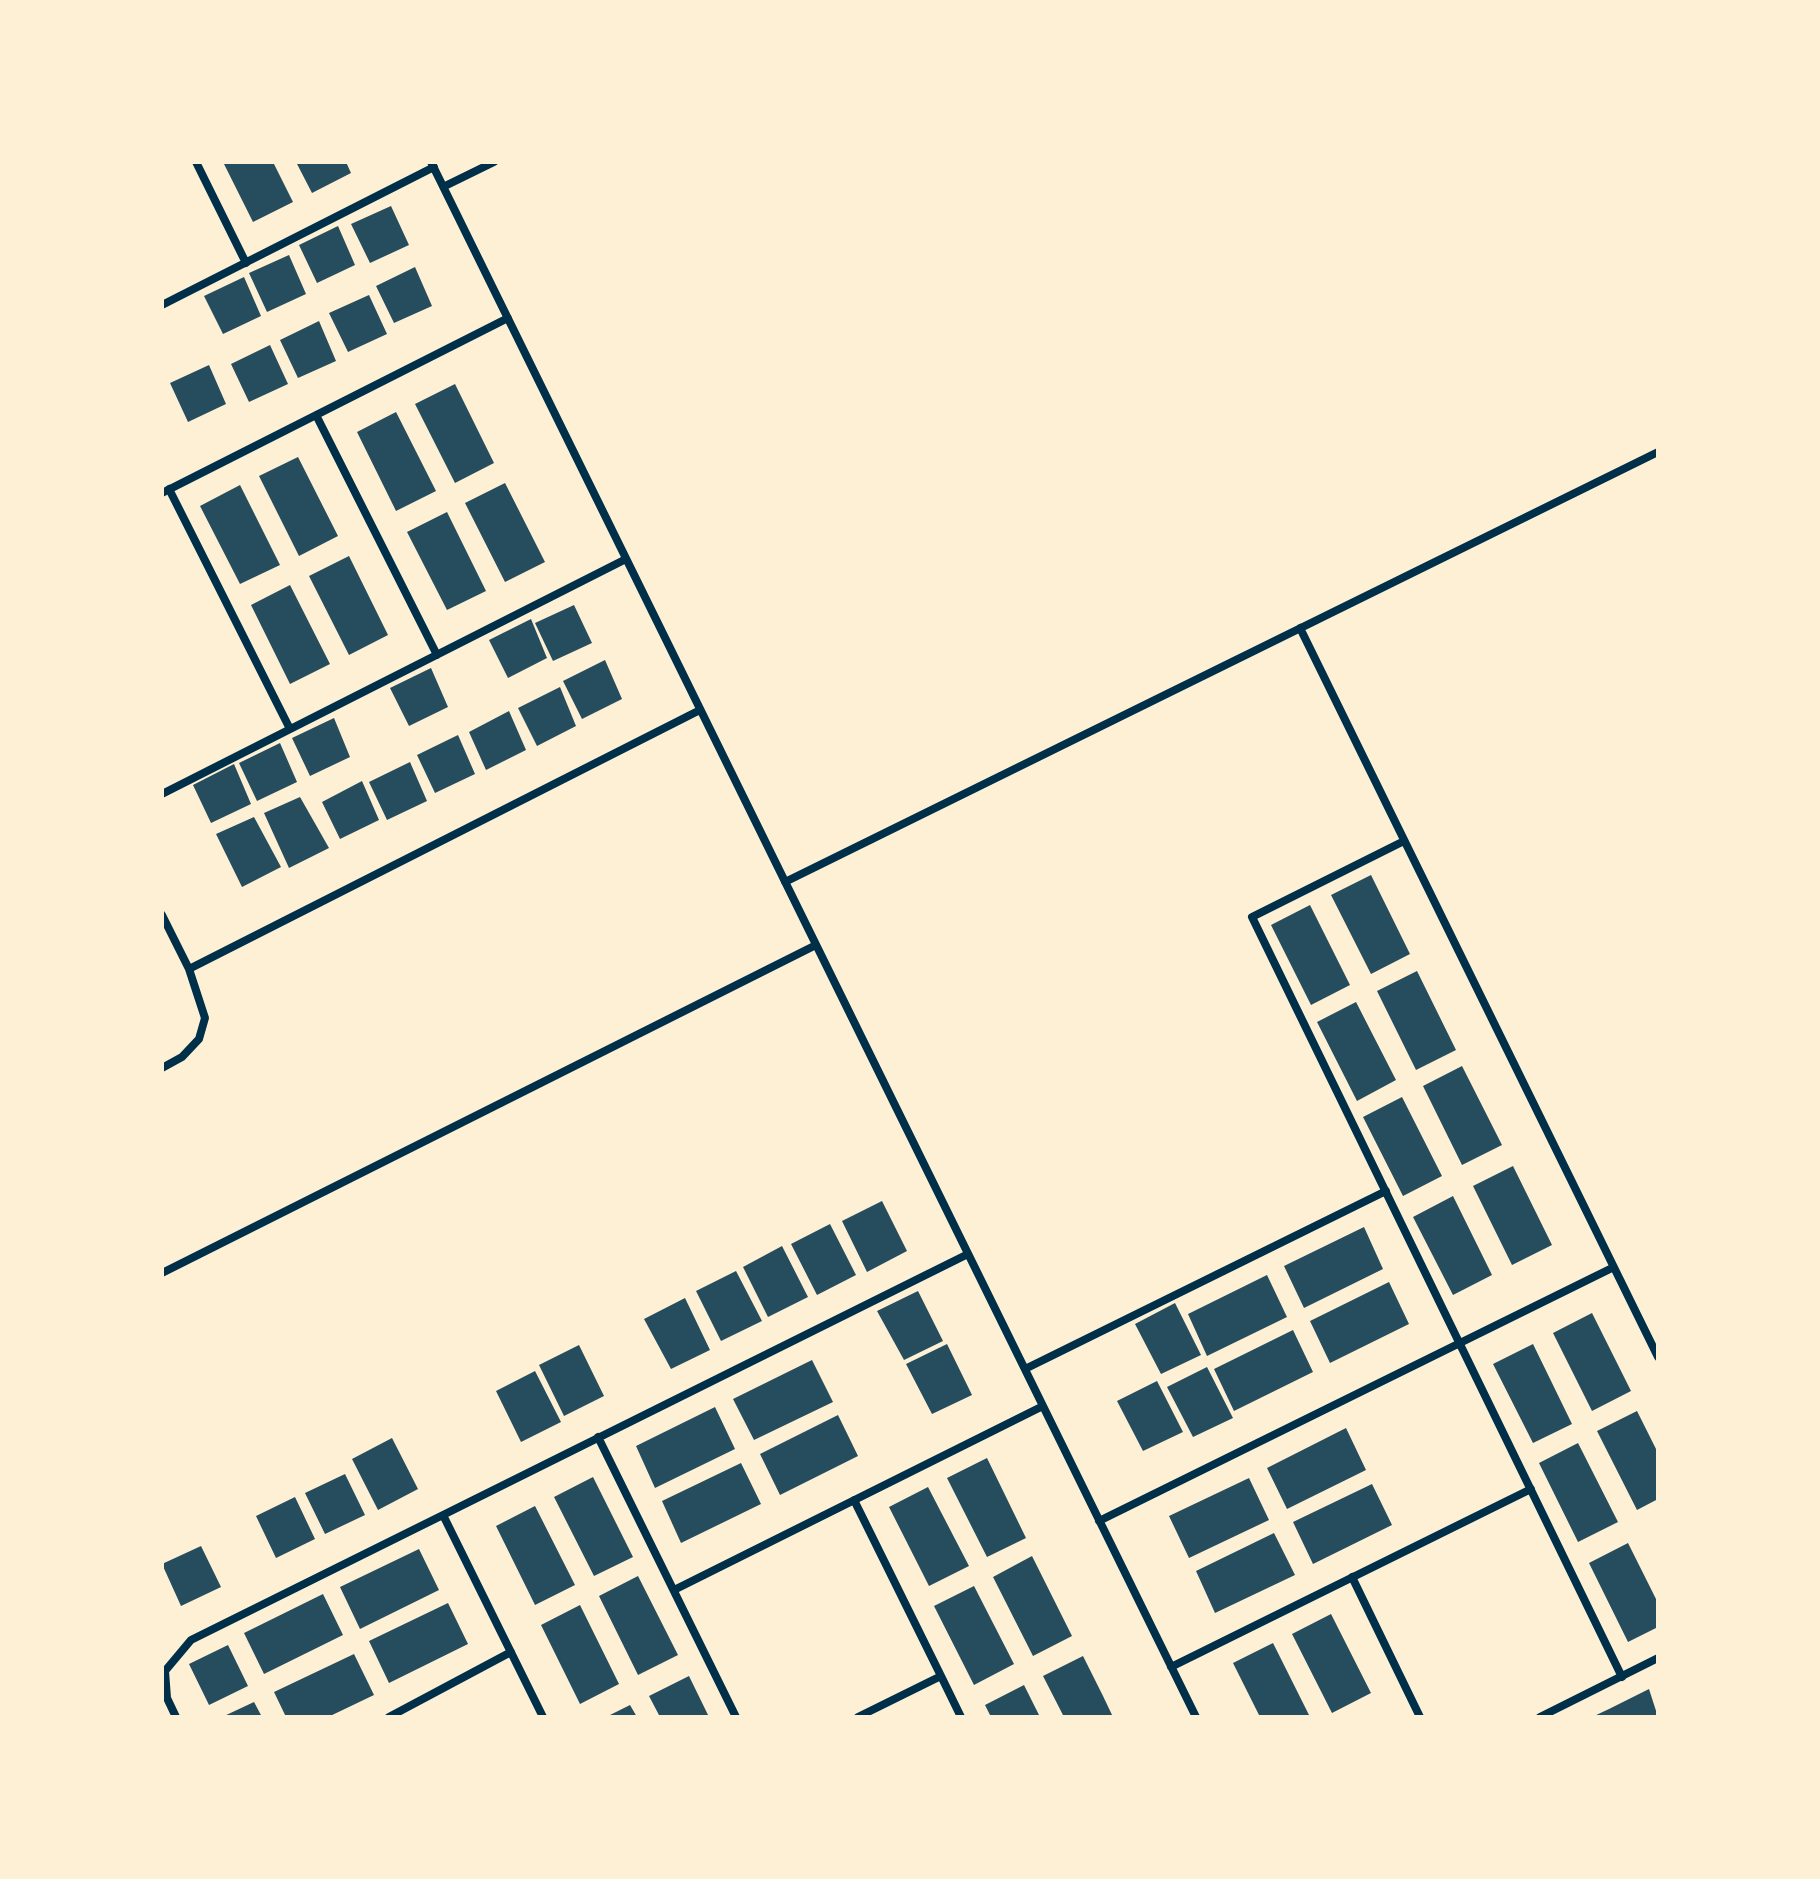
<!DOCTYPE html>
<html>
<head>
<meta charset="utf-8">
<style>
  body { margin:0 }
  #map { position:relative; width:1820px; height:1879px; overflow:hidden; background:#fdf0d5; font-family:"Exo 2",sans-serif }
  canvas { display:block }
  .frame { position:absolute; inset:0; border:164px solid #fdf0d5; pointer-events:none }
</style>
</head>
<body>
<div id="map">
<canvas width="1820" height="1879"></canvas>
<div class="frame"></div>
</div>
<script>
const ctx = document.querySelector('canvas').getContext('2d');
ctx.lineJoin = 'round';
function fill(path, color) { ctx.fillStyle = color; ctx.fill(path, 'evenodd'); }
const shape = rows => new Path2D(rows.map(r => 'M' + r).join(''));
function trace(path, color, width, dash) { ctx.strokeStyle = color; ctx.lineWidth = width; ctx.lineCap = dash ? 'butt' : 'round'; ctx.setLineDash(dash || []); ctx.stroke(path); }
fill(shape([
  [223,162,273,162,293,202,253,222],
  [296,162,346,162,351,173,312,193],
  [391,206,409,245,370,263,351,224],
  [338,226,355,265,317,283,299,245],
  [289,255,306,294,267,312,249,273],
  [415,267,432,306,394,323,376,286],
  [244,277,261,316,223,334,204,296],
  [369,295,387,334,348,352,329,313],
  [319,321,336,361,298,378,280,340],
  [270,345,288,384,249,402,231,364],
  [209,365,226,404,188,422,170,383],
  [455,384,494,463,455,483,415,404],
  [396,412,436,491,396,511,357,432],
  [298,457,338,536,299,556,259,476],
  [505,483,545,562,505,582,465,503],
  [240,485,280,565,240,584,200,506],
  [447,512,486,591,447,610,407,532],
  [349,556,388,635,349,655,309,576],
  [290,585,330,664,290,684,251,605],
  [574,605,592,643,553,661,535,623],
  [531,619,547,658,508,678,489,640],
  [605,660,622,699,582,719,563,681],
  [431,668,448,707,409,726,390,688],
  [560,687,576,726,537,746,518,708],
  [509,711,526,750,486,770,469,732],
  [334,718,350,757,310,776,292,738],
  [458,735,475,774,435,793,417,755],
  [280,743,297,782,257,801,239,763],
  [410,762,427,801,387,820,369,782],
  [234,764,251,804,211,823,193,785],
  [362,781,379,820,340,839,322,802],
  [300,797,329,848,289,868,264,813],
  [254,817,281,867,242,887,216,834],
  [1371,875,1410,954,1371,974,1331,895],
  [1310,905,1350,985,1311,1005,1271,925],
  [1417,971,1456,1050,1416,1070,1377,991],
  [1356,1002,1396,1080,1357,1101,1317,1022],
  [1462,1066,1502,1145,1462,1165,1423,1086],
  [1402,1097,1442,1176,1403,1196,1363,1117],
  [1513,1166,1552,1245,1512,1265,1473,1186],
  [1453,1196,1492,1275,1453,1295,1413,1217],
  [882,1201,907,1251,867,1272,842,1221],
  [830,1224,856,1275,817,1295,791,1244],
  [1364,1227,1383,1269,1304,1308,1284,1266],
  [782,1246,808,1297,768,1317,743,1267],
  [736,1271,762,1321,721,1341,696,1291],
  [1267,1275,1287,1317,1207,1356,1188,1314],
  [1389,1282,1409,1324,1330,1363,1310,1321],
  [918,1291,943,1341,904,1360,877,1311],
  [685,1298,710,1350,671,1369,644,1319],
  [1175,1303,1201,1355,1161,1374,1135,1324],
  [1592,1313,1631,1391,1592,1411,1553,1333],
  [1293,1330,1313,1372,1234,1411,1214,1369],
  [947,1344,972,1395,932,1414,906,1364],
  [1533,1344,1572,1424,1533,1443,1493,1364],
  [579,1345,604,1396,564,1416,539,1365],
  [812,1360,833,1402,754,1440,733,1399],
  [1207,1367,1233,1418,1193,1437,1167,1387],
  [535,1371,561,1422,521,1442,496,1391],
  [1157,1381,1183,1432,1143,1451,1117,1401],
  [715,1407,735,1449,655,1488,636,1446],
  [1637,1411,1658,1453,1658,1499,1637,1510,1597,1431],
  [838,1415,858,1456,780,1495,760,1454],
  [1346,1428,1366,1470,1287,1509,1267,1468],
  [392,1438,418,1489,378,1510,352,1459],
  [1578,1443,1618,1522,1578,1542,1539,1463],
  [987,1458,1026,1538,987,1557,947,1478],
  [741,1463,761,1504,681,1543,662,1501],
  [345,1474,365,1515,325,1534,305,1493],
  [593,1477,633,1557,594,1576,554,1497],
  [1249,1478,1269,1520,1189,1558,1169,1516],
  [1372,1484,1392,1525,1313,1564,1293,1522],
  [928,1487,969,1566,929,1586,889,1507],
  [295,1497,315,1539,276,1558,256,1516],
  [535,1506,575,1585,535,1605,496,1526],
  [1274,1533,1295,1575,1215,1613,1196,1571],
  [1628,1543,1658,1603,1658,1627,1628,1642,1589,1563],
  [201,1546,221,1587,181,1606,162,1564],
  [419,1549,439,1590,360,1629,340,1587],
  [1032,1556,1072,1636,1033,1656,993,1577],
  [638,1576,678,1655,638,1675,599,1596],
  [974,1586,1014,1664,974,1685,934,1606],
  [323,1594,343,1635,264,1674,244,1633],
  [448,1603,468,1644,389,1683,369,1641],
  [580,1605,619,1684,580,1704,541,1625],
  [1331,1614,1371,1693,1332,1713,1292,1634],
  [1273,1643,1310,1717,1260,1717,1233,1663],
  [228,1645,248,1686,209,1705,189,1664],
  [354,1654,374,1695,328,1717,286,1717,274,1692],
  [1083,1656,1103,1696,1113,1717,1064,1717,1043,1676],
  [689,1676,709,1717,660,1717,649,1696],
  [1024,1685,1040,1717,991,1717,985,1705],
  [1649,1689,1658,1717,1592,1717,1609,1709],
  [254,1702,262,1717,222,1717],
  [630,1705,637,1717,606,1717]
]), '#264d5e');
trace(shape([
  [196,162,246,263],
  [431,162,1196,1717],
  [445,186,494,162],
  [162,305,434,167],
  [316,415,437,655],
  [169,489,290,729],
  [162,493,508,318],
  [1300,628,1658,1357],
  [162,794,626,559],
  [1404,841,1252,917,1622,1677],
  [785,882,1658,452],
  [162,915,189,969,205,1018,199,1039,182,1057,162,1068],
  [189,969,700,710],
  [162,1273,816,945],
  [1025,1369,1386,1191],
  [598,1437,736,1717],
  [854,1500,941,1676],
  [1099,1521,1612,1268],
  [1352,1577,1420,1717],
  [674,1590,1043,1406],
  [1171,1667,1531,1489],
  [176,1717,167,1698,165,1671,191,1640,443,1515],
  [389,1717,511,1652],
  [543,1717,443,1515,968,1254],
  [858,1717,941,1676,961,1717],
  [1540,1717,1658,1658]
]), '#003049', 8);
</script>
</body>
</html>
